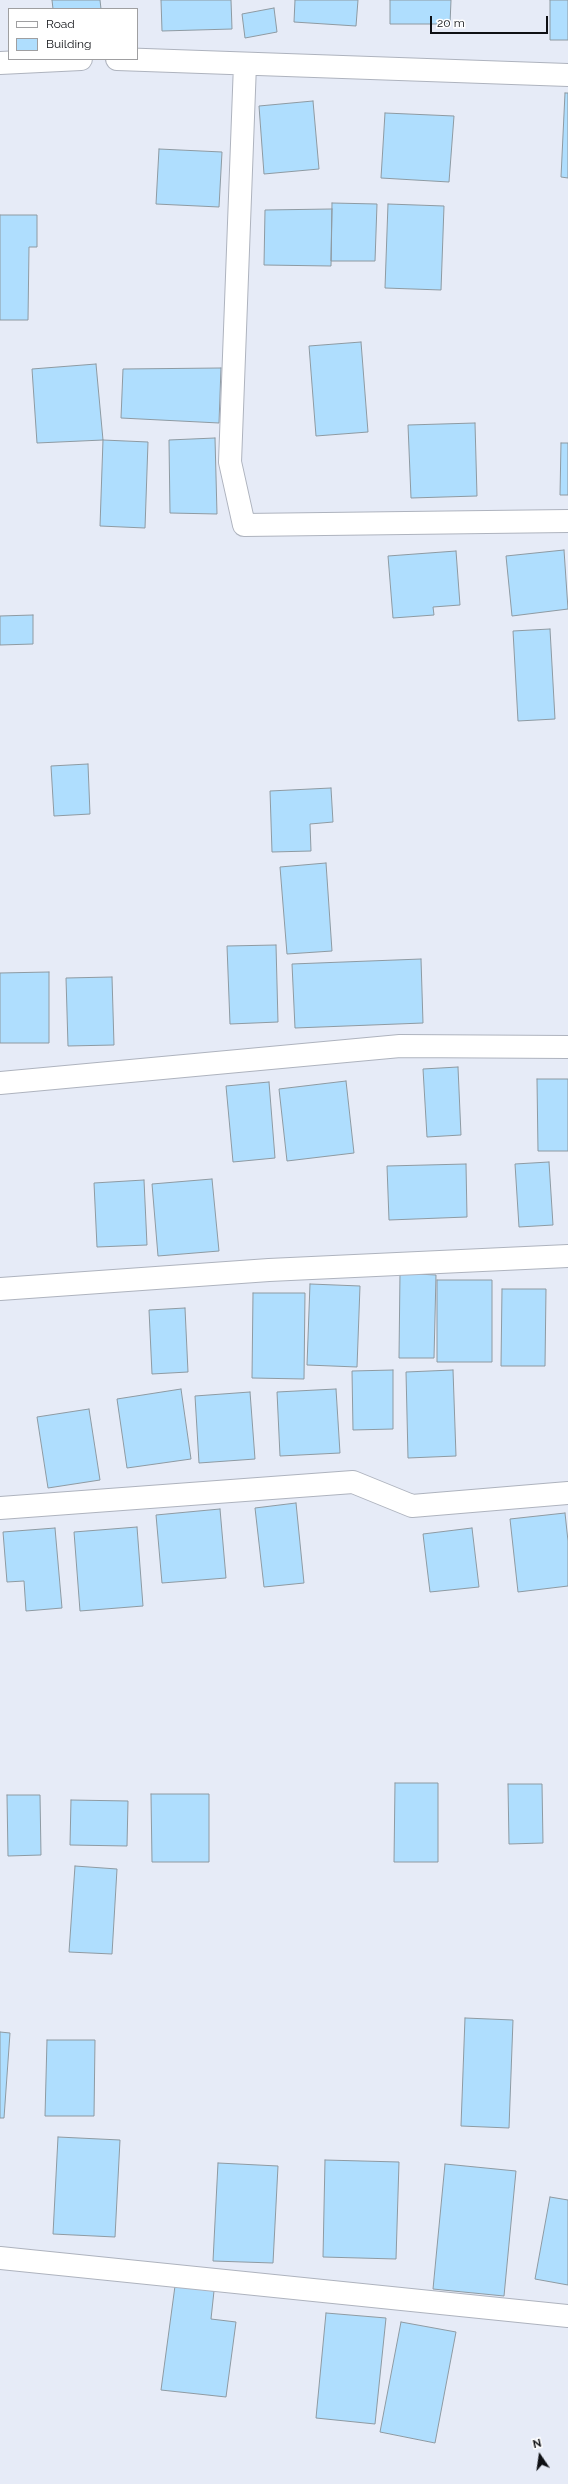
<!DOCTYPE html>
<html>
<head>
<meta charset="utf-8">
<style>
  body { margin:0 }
  #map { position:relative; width:568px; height:2484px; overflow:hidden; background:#e6ebf7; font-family:Raleway,sans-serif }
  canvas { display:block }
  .legend { position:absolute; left:8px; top:8px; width:130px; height:52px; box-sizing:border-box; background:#fff; border:1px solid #9f9fa1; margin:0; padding:5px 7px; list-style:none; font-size:12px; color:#0e1014 }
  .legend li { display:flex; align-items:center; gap:8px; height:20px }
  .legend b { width:20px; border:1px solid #9f9fa1 }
  .north { position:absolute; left:520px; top:2436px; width:40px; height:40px; -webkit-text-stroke:3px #fff; paint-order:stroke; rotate:347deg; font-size:11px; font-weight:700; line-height:16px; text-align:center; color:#0e1014 }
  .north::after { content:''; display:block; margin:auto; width:14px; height:18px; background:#0e1014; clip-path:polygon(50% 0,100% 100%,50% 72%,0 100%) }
  .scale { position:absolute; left:430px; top:16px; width:118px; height:18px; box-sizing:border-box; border:2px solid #0e1014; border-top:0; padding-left:5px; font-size:12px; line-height:14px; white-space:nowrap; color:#0e1014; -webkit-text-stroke:3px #fff; paint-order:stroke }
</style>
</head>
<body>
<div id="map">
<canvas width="568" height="2484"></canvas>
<ul class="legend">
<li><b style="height:5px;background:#fff"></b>Road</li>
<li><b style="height:11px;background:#afdefe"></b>Building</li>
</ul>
<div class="north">N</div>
<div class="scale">20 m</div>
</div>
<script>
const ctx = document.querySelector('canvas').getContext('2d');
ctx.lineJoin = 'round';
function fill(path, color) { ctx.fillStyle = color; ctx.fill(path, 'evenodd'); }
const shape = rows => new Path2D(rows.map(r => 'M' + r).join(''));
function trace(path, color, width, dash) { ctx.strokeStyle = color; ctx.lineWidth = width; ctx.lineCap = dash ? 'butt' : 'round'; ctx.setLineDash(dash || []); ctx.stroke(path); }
const building = shape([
  [52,0,100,0,101,9,53,9,52,0],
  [161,0,231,0,232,29,162,31,161,0],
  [295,0,358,0,356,26,294,22,295,0],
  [390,0,451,0,450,24,390,24,390,0],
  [550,0,568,0,568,40,550,40,550,0],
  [274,8,277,32,245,38,242,14,274,8],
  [565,93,568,93,568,178,561,177,565,93],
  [313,101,319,169,264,174,259,106,313,101],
  [385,113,454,116,449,182,381,178,385,113],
  [159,149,222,152,219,207,156,204,159,149],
  [332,203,377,204,375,261,331,261,332,203],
  [388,204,444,206,441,290,385,288,388,204],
  [332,209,331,266,264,265,265,210,332,209],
  [0,215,37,215,37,247,29,247,28,320,0,320,0,215],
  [361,342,368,432,316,436,309,346,361,342],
  [96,364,103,440,37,443,32,369,96,364],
  [221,368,219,423,121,418,123,369,221,368],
  [475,423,477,496,411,498,408,425,475,423],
  [215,438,217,514,170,513,169,440,215,438],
  [103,440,148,442,145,528,100,526,103,440],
  [561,443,568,443,568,495,560,495,561,443],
  [564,550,568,609,512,616,506,556,564,550],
  [456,551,460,605,433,607,434,615,393,618,388,556,456,551],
  [33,615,33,644,0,645,0,616,33,615],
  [550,629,555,719,518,721,513,631,550,629],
  [88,764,90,814,54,816,51,766,88,764],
  [331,788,333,822,310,824,311,851,272,852,270,791,331,788],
  [326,863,332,951,287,954,280,867,326,863],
  [276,945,278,1022,230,1024,227,946,276,945],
  [421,959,423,1023,295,1028,292,964,421,959],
  [49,972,49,1043,0,1043,0,973,49,972],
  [112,977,114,1045,68,1046,66,978,112,977],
  [458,1067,461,1135,427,1137,423,1069,458,1067],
  [537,1079,568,1079,568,1151,538,1151,537,1079],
  [346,1081,354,1153,287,1161,279,1089,346,1081],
  [269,1082,275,1158,233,1162,226,1086,269,1082],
  [549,1162,553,1225,519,1227,515,1164,549,1162],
  [466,1164,467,1217,389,1220,387,1166,466,1164],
  [212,1179,219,1251,158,1256,152,1184,212,1179],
  [144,1180,147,1245,97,1247,94,1183,144,1180],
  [400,1273,436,1275,434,1358,399,1358,400,1273],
  [437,1280,492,1280,492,1362,437,1362,437,1280],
  [310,1284,360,1286,357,1367,307,1365,310,1284],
  [502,1289,546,1289,545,1366,501,1366,502,1289],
  [253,1293,305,1293,304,1379,252,1378,253,1293],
  [185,1308,188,1372,152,1374,149,1310,185,1308],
  [393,1370,393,1429,353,1430,352,1371,393,1370],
  [453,1370,456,1456,408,1458,406,1372,453,1370],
  [181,1389,191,1459,127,1468,117,1399,181,1389],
  [336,1389,340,1453,280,1456,277,1392,336,1389],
  [250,1392,255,1459,199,1463,195,1396,250,1392],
  [89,1409,100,1480,48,1488,37,1417,89,1409],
  [296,1503,304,1583,264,1587,255,1508,296,1503],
  [220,1509,226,1578,162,1583,156,1515,220,1509],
  [565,1513,568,1541,568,1586,518,1592,510,1519,565,1513],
  [137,1527,143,1606,80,1611,74,1532,137,1527],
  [55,1528,62,1608,26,1611,24,1581,7,1582,3,1532,55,1528],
  [472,1528,479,1587,430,1592,423,1534,472,1528],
  [395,1783,438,1783,438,1862,394,1862,395,1783],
  [508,1784,542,1784,543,1843,509,1844,508,1784],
  [151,1794,209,1794,209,1862,152,1862,151,1794],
  [7,1795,40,1795,41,1855,8,1856,7,1795],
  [71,1800,128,1801,127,1846,70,1845,71,1800],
  [75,1866,117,1869,112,1954,69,1952,75,1866],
  [465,2018,513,2020,509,2128,461,2126,465,2018],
  [0,2032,10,2033,4,2118,0,2118,0,2032],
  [47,2040,95,2040,94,2116,45,2116,47,2040],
  [58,2137,120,2140,115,2237,53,2234,58,2137],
  [325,2160,399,2162,396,2259,323,2257,325,2160],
  [218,2163,278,2166,273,2263,213,2261,218,2163],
  [445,2164,516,2171,504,2296,433,2289,445,2164],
  [550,2197,568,2200,568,2285,535,2279,550,2197],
  [175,2286,214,2291,211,2319,236,2322,226,2397,161,2390,175,2286],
  [326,2313,386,2318,375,2424,316,2418,326,2313],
  [401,2322,456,2332,435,2443,380,2432,401,2322]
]);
fill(building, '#afdefe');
trace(building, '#8e9aa2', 1);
const minor = shape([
  [117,59,568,75],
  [0,63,81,59],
  [245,64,230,462,244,525,568,521],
  [0,1083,400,1046,568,1047],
  [0,1289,269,1270,568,1256],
  [0,1508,353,1482,412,1506,568,1493],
  [0,2258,568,2316]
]);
trace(minor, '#aeb3be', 24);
trace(minor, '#fff', 22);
</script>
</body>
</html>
